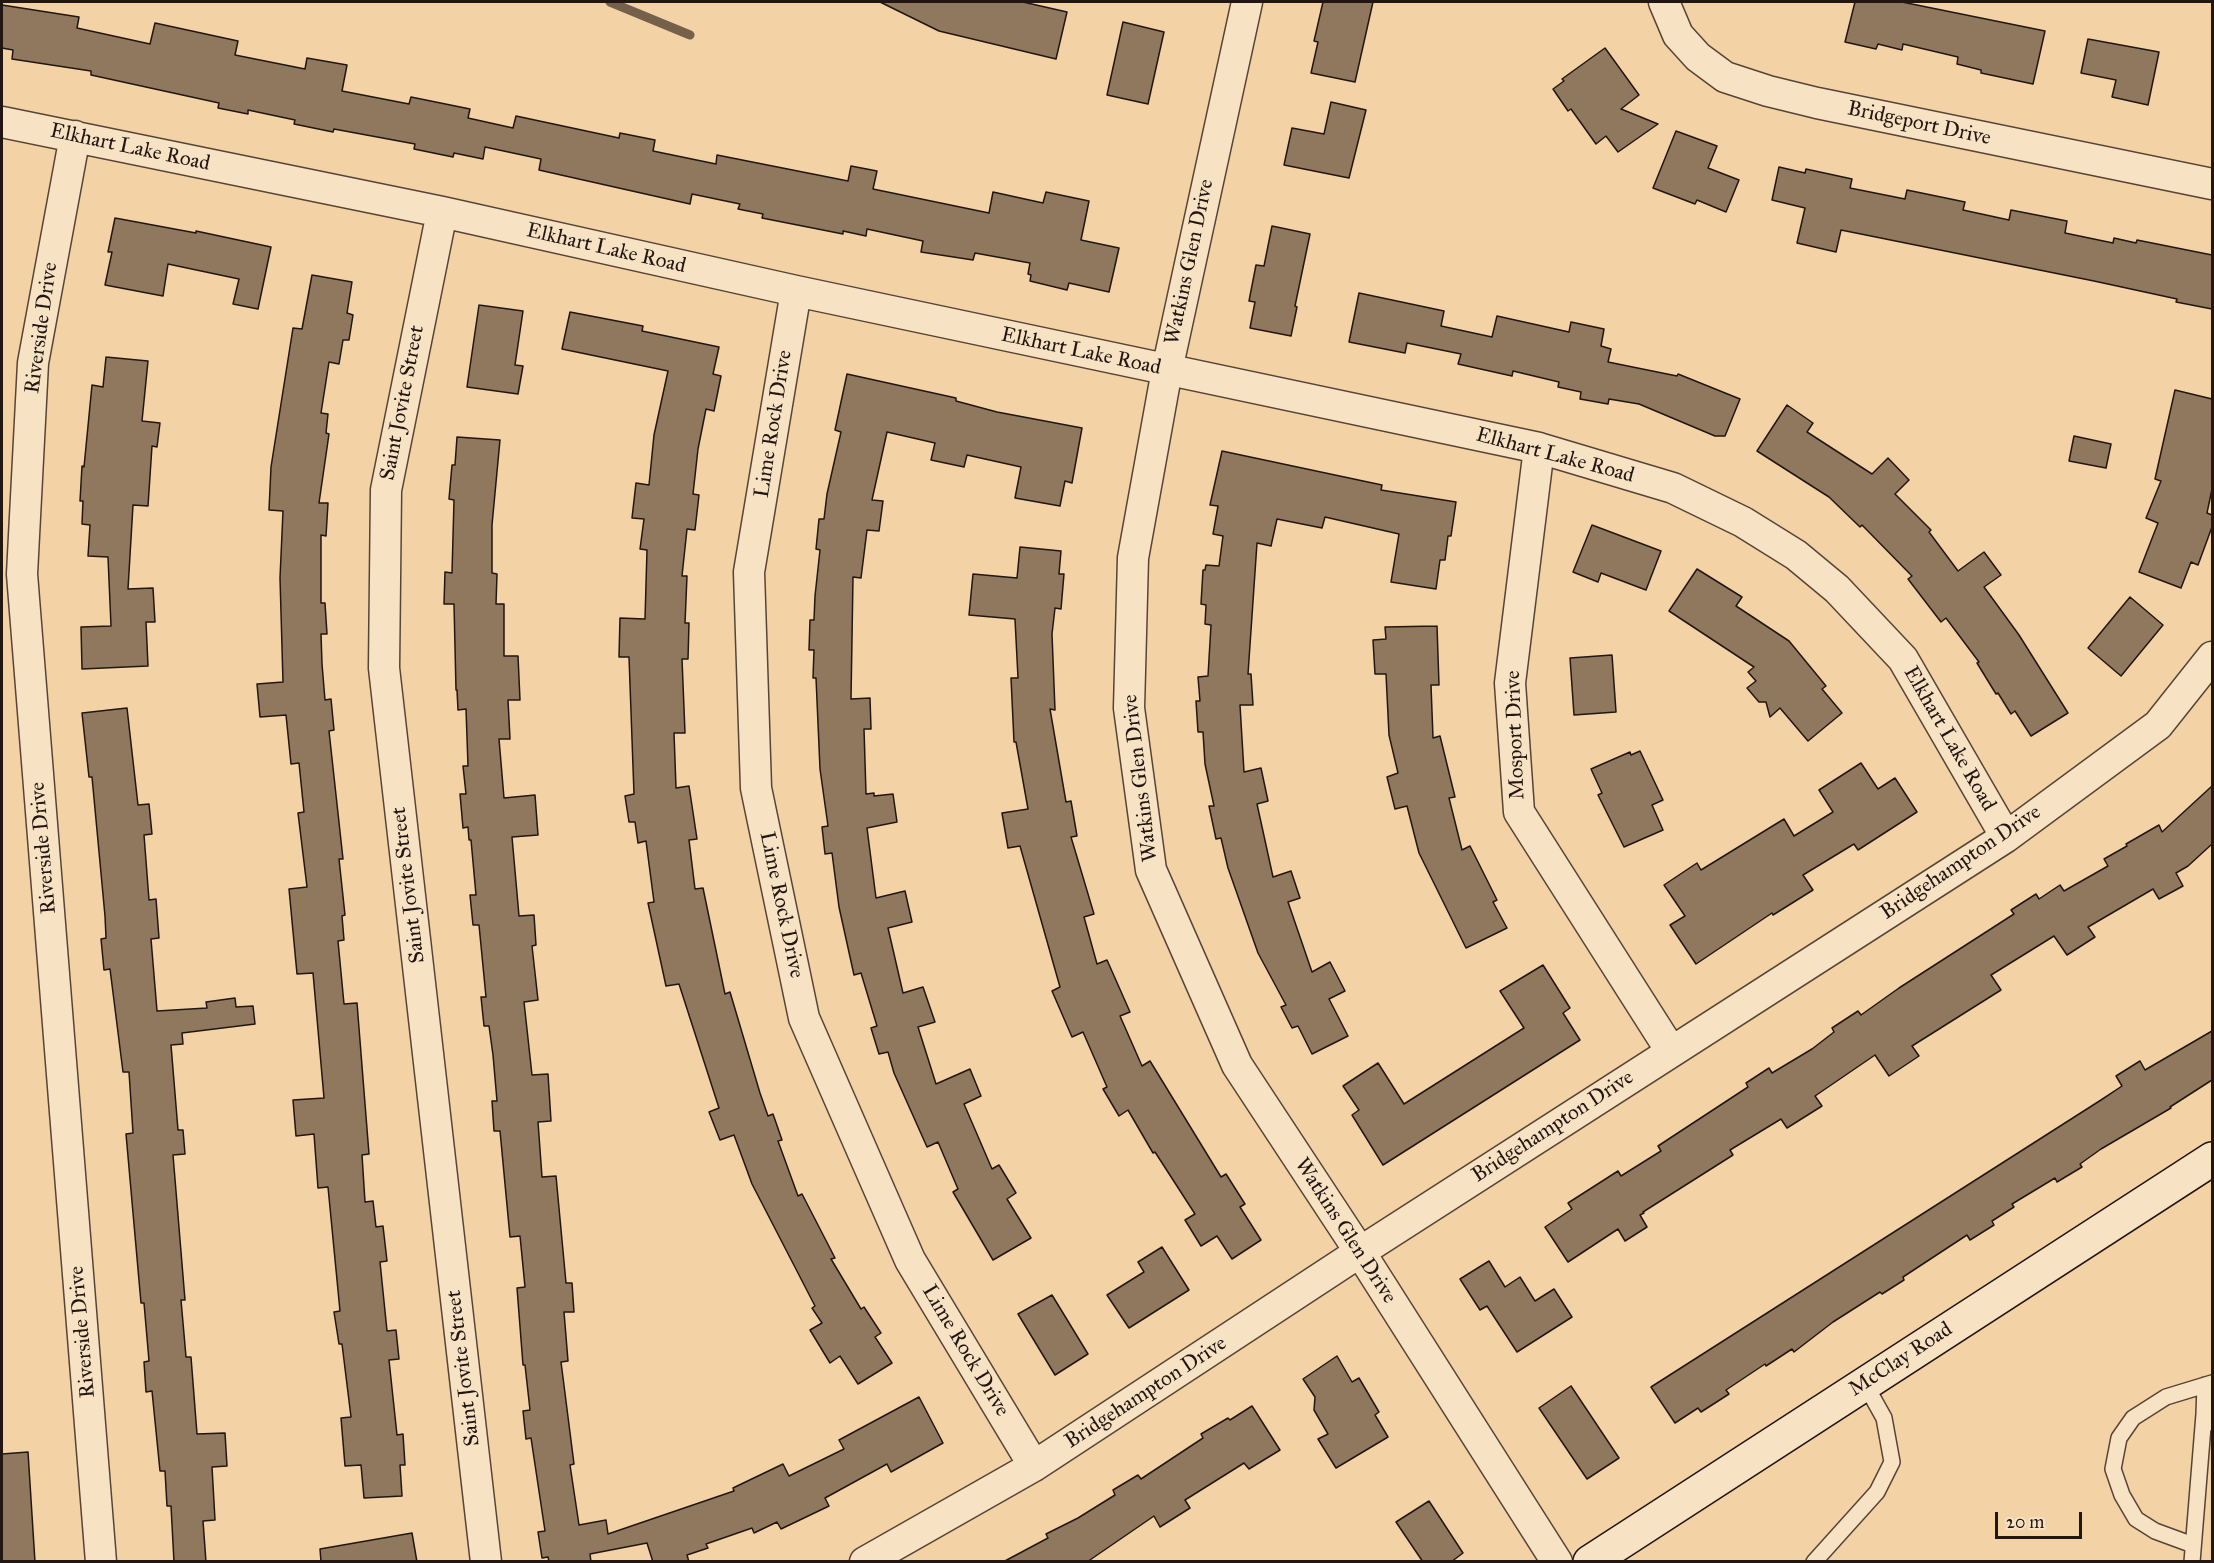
<!DOCTYPE html>
<html>
<head>
<meta charset="utf-8">
<style>
  body { margin:0 }
  #map { position:relative; width:2214px; height:1563px; overflow:hidden; background:#f3d2a5; font-family:"IM FELL Great Primer",serif }
  canvas { display:block }
  .frame { position:absolute; inset:0; border:3px solid #221612; pointer-events:none }
  .scale { position:absolute; left:1995px; top:1512px; width:87px; height:27px; box-sizing:border-box; border:3px solid #221612; border-top:0; padding-left:8px; font-size:18px; line-height:21px; white-space:nowrap; color:#221612; -webkit-text-stroke:4px #f7e2c4; paint-order:stroke }
</style>
</head>
<body>
<div id="map">
<canvas width="2214" height="1563"></canvas>
<div class="frame"></div>
<div class="scale">20 m</div>
</div>
<script>
const ctx = document.querySelector('canvas').getContext('2d');
ctx.lineJoin = 'round';
const shape = rows => new Path2D(rows.map(r => 'M' + r).join(''));
function trace(path, color, width, dash) { ctx.strokeStyle = color; ctx.lineWidth = width; ctx.lineCap = dash ? 'butt' : 'round'; ctx.setLineDash(dash || []); ctx.stroke(path); }
function fill(path, color) { ctx.fillStyle = color; ctx.fill(path, 'evenodd'); }
function label(font, color, halo, rows, align = 'center') {
  ctx.font = font + ' "IM FELL Great Primer",serif'; ctx.lineWidth = 4.5; ctx.setLineDash([]); ctx.textBaseline = 'middle'; ctx.strokeStyle = halo; ctx.fillStyle = color; for (const [text, x, y, turn = 0] of rows) {
    ctx.save(); ctx.translate(x, y); ctx.rotate((+turn || 0) * Math.PI / 180); ctx.textAlign = isNaN(turn) ? turn : align; if (halo) ctx.strokeText(text, 0, 0); ctx.fillText(text, 0, 0); ctx.restore();
  }
}
trace(shape([
  [610,2,690,35]
]), '#75604c', 9);
const building = shape([
  [880,2,1023,2,1067,12,1056,59,939,31,880,2],
  [1323,2,1373,2,1355,82,1311,73,1318,42,1314,41,1323,2],
  [1855,2,1902,2,2045,31,2033,84,1981,73,1981,70,1957,64,1958,57,1903,44,1902,50,1878,44,1876,49,1845,42,1855,2],
  [2,5,79,17,77,28,150,44,155,23,238,41,235,55,305,69,307,58,347,65,342,91,409,104,411,97,470,109,468,118,513,128,516,116,619,138,620,133,655,140,653,151,716,164,717,155,848,181,851,166,877,171,873,189,989,213,993,192,1043,203,1046,192,1089,201,1081,240,1119,248,1109,292,1069,283,1067,290,1030,281,1031,275,1028,274,1030,263,975,253,973,260,921,252,923,241,867,229,866,236,843,231,843,234,762,218,763,214,738,209,740,204,692,194,690,204,561,175,539,170,541,159,485,147,483,159,454,153,453,157,414,149,415,144,334,129,333,132,294,124,295,120,248,110,248,114,218,108,219,103,91,75,91,71,12,59,13,50,2,48,2,5],
  [1123,22,1164,32,1148,104,1107,95,1123,22],
  [2088,39,2159,52,2148,105,2112,97,2116,80,2081,73,2088,39],
  [1605,48,1639,95,1621,109,1658,124,1618,152,1606,136,1596,144,1571,109,1568,111,1553,89,1564,81,1562,79,1605,48],
  [1331,102,1366,110,1349,178,1284,165,1292,128,1324,134,1331,102],
  [1676,131,1717,146,1708,168,1739,180,1726,212,1697,200,1695,204,1653,188,1676,131],
  [1779,167,1805,173,1806,169,1852,179,1850,188,1905,199,1907,190,1965,202,1963,210,2009,220,2011,210,2067,221,2065,233,2113,243,2114,238,2136,243,2137,240,2212,255,2212,309,2176,302,2177,299,2094,281,1841,230,1836,252,1797,243,1805,208,1772,200,1779,167],
  [115,218,196,233,196,231,271,247,258,309,233,304,239,279,168,264,163,296,105,285,112,252,108,252,115,218],
  [1272,226,1310,234,1295,306,1297,307,1291,336,1250,328,1255,302,1249,301,1256,265,1264,266,1272,226],
  [312,275,352,282,347,313,353,315,349,340,343,340,339,364,329,362,321,413,328,414,326,433,329,434,319,503,328,503,326,536,321,535,321,603,325,603,327,634,321,634,322,664,325,700,331,699,334,730,329,731,343,859,339,859,345,915,342,916,344,940,338,941,344,1004,357,1003,369,1154,362,1155,365,1202,373,1201,376,1227,383,1226,387,1261,380,1262,387,1331,396,1330,399,1359,389,1360,397,1435,403,1434,405,1465,400,1465,402,1496,364,1498,361,1465,345,1466,341,1418,351,1417,342,1344,339,1344,334,1312,340,1311,328,1187,318,1188,314,1134,296,1136,293,1100,324,1098,313,973,297,974,289,889,307,887,298,813,304,812,299,763,291,764,286,715,260,717,257,684,283,682,280,578,283,511,269,510,271,467,293,328,302,329,312,275],
  [1359,293,1444,311,1441,326,1492,337,1497,316,1569,332,1571,322,1604,329,1601,346,1611,349,1608,362,1677,376,1678,374,1740,399,1725,436,1715,436,1639,404,1609,399,1608,404,1580,399,1581,392,1558,387,1559,382,1513,371,1512,376,1458,364,1461,354,1407,343,1405,353,1349,342,1359,293],
  [479,305,523,311,515,365,523,366,518,394,467,387,479,305],
  [570,312,643,326,642,331,719,347,713,374,721,376,714,411,706,409,698,449,693,494,699,495,695,530,687,529,682,576,687,576,685,623,689,623,688,659,682,659,685,733,674,733,676,788,689,786,697,839,689,840,695,889,703,888,725,994,730,992,760,1093,768,1116,773,1114,782,1140,778,1141,798,1196,802,1194,835,1258,831,1259,861,1309,864,1307,881,1333,875,1337,892,1363,858,1384,840,1356,830,1363,810,1330,822,1323,812,1308,815,1306,752,1184,734,1135,720,1140,709,1112,719,1108,679,984,666,986,648,903,654,902,646,841,638,843,635,822,629,822,625,796,634,794,629,657,619,657,620,618,645,619,647,550,640,549,644,519,632,518,636,483,649,485,654,435,668,371,562,349,570,312],
  [106,357,148,361,142,421,160,423,157,447,152,446,148,506,133,505,128,589,153,588,155,622,146,622,148,666,82,669,81,627,111,626,108,557,88,556,90,525,82,524,83,501,80,501,82,466,84,467,92,385,103,387,106,357],
  [847,374,956,398,956,401,997,412,1082,428,1072,483,1065,481,1060,506,1015,498,1021,467,967,455,964,467,931,460,935,443,887,432,872,500,883,501,879,531,867,530,861,578,853,577,851,699,870,698,871,729,864,729,866,794,874,793,874,796,893,794,897,822,867,828,876,898,905,891,912,922,888,928,903,993,923,987,935,1022,918,1027,936,1084,970,1069,981,1096,964,1104,992,1169,999,1165,1016,1193,1007,1199,1031,1238,993,1260,953,1192,958,1189,938,1142,927,1147,894,1073,888,1052,879,1054,871,1028,877,1026,861,973,854,975,839,907,832,853,825,854,822,827,828,826,820,769,816,678,813,678,814,650,809,650,810,620,814,620,815,596,820,550,816,549,819,519,824,519,827,494,841,432,835,430,847,374],
  [2175,390,2212,399,2212,489,2207,513,2212,515,2212,527,2198,565,2191,562,2181,588,2139,572,2158,523,2146,518,2161,481,2155,479,2175,390],
  [1787,405,1813,423,1807,432,1872,474,1888,458,1909,480,1895,494,1931,530,1929,532,1958,571,1984,552,2001,575,1984,587,2019,635,2068,713,2031,736,2015,711,2011,714,1998,693,1996,694,1977,663,1979,662,1946,618,1941,622,1908,579,1912,576,1862,525,1860,527,1829,497,1757,451,1787,405],
  [2074,436,2111,444,2106,468,2069,461,2074,436],
  [457,437,500,440,492,525,492,573,497,574,496,604,504,604,504,656,518,656,520,700,508,700,510,739,499,739,504,798,535,795,538,835,512,837,519,916,534,915,536,945,532,946,538,1000,524,1002,532,1075,548,1074,551,1121,538,1122,542,1177,556,1176,566,1283,572,1283,574,1312,564,1312,568,1361,561,1362,574,1464,570,1465,579,1525,606,1520,608,1534,734,1491,733,1488,783,1464,789,1476,844,1449,839,1440,919,1397,943,1443,891,1472,887,1464,825,1498,829,1506,781,1529,777,1522,754,1533,752,1528,706,1544,708,1548,687,1555,689,1562,653,1562,647,1543,590,1554,591,1562,549,1562,548,1557,542,1558,538,1532,545,1531,531,1438,526,1439,523,1411,530,1410,525,1365,523,1365,517,1288,525,1287,520,1236,510,1237,500,1131,494,1131,492,1101,497,1101,493,1055,489,1026,484,1026,481,997,486,997,479,925,473,925,470,895,476,895,471,840,469,840,468,827,463,828,460,794,466,794,463,766,468,766,466,709,458,710,457,690,456,690,454,604,444,604,445,572,452,573,454,500,449,499,452,465,455,465,457,437],
  [1222,451,1382,485,1381,490,1456,502,1451,536,1448,536,1445,560,1440,560,1436,589,1391,582,1399,534,1325,517,1322,528,1277,519,1271,546,1257,543,1248,674,1251,674,1253,705,1240,705,1244,772,1261,768,1268,801,1257,804,1273,877,1291,871,1300,898,1288,902,1312,972,1330,962,1345,991,1329,999,1348,1036,1312,1054,1298,1026,1292,1028,1281,1007,1286,1005,1258,953,1228,868,1221,838,1216,839,1209,806,1214,806,1205,764,1203,732,1198,732,1196,701,1200,701,1198,677,1208,676,1211,625,1205,624,1206,605,1201,604,1203,570,1205,570,1206,565,1219,566,1223,536,1213,534,1218,506,1210,505,1222,451],
  [1592,525,1661,551,1646,590,1601,573,1598,582,1573,572,1592,525],
  [1020,547,1061,551,1059,574,1064,574,1061,609,1055,608,1052,634,1055,710,1050,709,1066,802,1071,801,1077,836,1071,837,1094,914,1084,917,1097,964,1107,960,1130,1012,1120,1016,1142,1066,1150,1061,1221,1177,1226,1174,1245,1204,1240,1207,1261,1240,1232,1259,1217,1236,1201,1246,1185,1220,1195,1214,1155,1152,1153,1153,1128,1110,1119,1116,1103,1089,1107,1087,1083,1032,1072,1037,1052,991,1060,987,1020,846,1008,848,1002,813,1028,809,1016,742,1014,742,1011,678,1018,678,1015,619,969,615,973,574,1017,578,1020,547],
  [1697,569,1742,597,1736,606,1789,641,1826,686,1822,689,1842,713,1808,741,1780,708,1770,717,1766,702,1759,702,1747,688,1756,681,1748,672,1754,667,1669,611,1697,569],
  [2130,597,2163,625,2121,676,2088,648,2130,597],
  [1437,626,1439,685,1431,685,1433,738,1440,736,1455,797,1449,798,1462,850,1470,846,1497,900,1493,902,1507,928,1466,948,1419,853,1407,806,1395,809,1387,777,1398,773,1389,735,1386,674,1375,674,1373,640,1386,639,1385,627,1437,626],
  [1612,655,1616,712,1574,715,1570,658,1612,655],
  [127,708,138,805,149,804,152,834,144,835,149,900,156,899,159,938,151,939,157,1011,207,1008,206,1002,235,998,236,1007,253,1006,255,1024,182,1033,183,1044,171,1045,178,1130,183,1130,185,1154,173,1155,185,1300,181,1300,186,1357,191,1357,197,1434,225,1433,227,1466,212,1467,215,1520,203,1521,206,1562,174,1562,171,1506,167,1506,165,1471,160,1471,152,1391,146,1392,144,1362,149,1361,144,1303,141,1303,126,1134,133,1133,129,1072,123,1072,110,969,104,970,101,939,106,938,105,916,92,777,89,777,82,713,127,708],
  [1640,751,1663,800,1652,805,1663,830,1624,847,1598,795,1602,793,1591,769,1630,752,1631,755,1640,751],
  [1861,763,1878,789,1895,778,1917,812,1858,850,1854,844,1803,875,1813,890,1773,915,1772,913,1696,964,1670,925,1685,916,1664,885,1697,863,1701,870,1784,819,1794,836,1833,812,1819,790,1861,763],
  [2212,786,2212,844,2188,866,2176,873,2183,886,2159,899,2153,889,2088,927,2095,937,2067,955,2054,936,1991,975,2001,990,1912,1046,1919,1056,1889,1076,1875,1055,1815,1096,1822,1106,1787,1128,1781,1119,1730,1150,1733,1155,1643,1212,1644,1213,1640,1215,1647,1227,1625,1241,1618,1229,1568,1262,1545,1227,1572,1209,1568,1203,1618,1171,1621,1176,1661,1151,1658,1146,1748,1087,1746,1083,1769,1068,1772,1073,1812,1049,1834,1032,1832,1028,1858,1011,1861,1015,1899,988,2014,914,2011,910,2036,894,2039,899,2060,885,2064,891,2108,866,2104,859,2127,846,2126,844,2159,825,2162,832,2212,786],
  [1543,965,1570,1008,1563,1013,1580,1040,1383,1165,1352,1115,1359,1110,1343,1086,1378,1063,1404,1104,1524,1028,1500,991,1543,965],
  [2212,1031,2212,1080,2170,1107,2171,1108,2101,1149,2080,1164,2082,1167,2057,1182,2055,1178,2012,1204,2014,1207,1992,1221,1994,1225,1970,1240,1967,1235,1903,1277,1904,1280,1882,1294,1880,1292,1833,1322,1794,1352,1792,1349,1766,1366,1765,1364,1726,1390,1729,1394,1701,1412,1698,1408,1675,1423,1651,1387,2101,1100,2122,1086,2116,1076,2140,1061,2145,1070,2212,1031],
  [1162,1247,1189,1290,1129,1328,1107,1295,1144,1272,1138,1262,1162,1247],
  [1489,1261,1505,1287,1520,1277,1535,1301,1554,1289,1572,1317,1517,1352,1487,1306,1480,1310,1460,1279,1489,1261],
  [1052,1295,1088,1354,1055,1375,1018,1314,1052,1295],
  [1337,1356,1352,1382,1359,1378,1379,1412,1375,1415,1388,1437,1336,1468,1318,1439,1328,1434,1314,1410,1315,1397,1303,1379,1337,1356],
  [1571,1386,1619,1458,1587,1479,1539,1408,1571,1386],
  [1252,1406,1280,1450,1249,1469,1244,1463,1185,1500,1190,1508,1160,1527,1154,1516,1087,1562,1003,1562,1048,1538,1046,1534,1078,1518,1115,1495,1113,1490,1138,1475,1141,1479,1203,1438,1201,1434,1228,1418,1230,1420,1252,1406],
  [28,1452,35,1562,2,1562,2,1454,28,1452],
  [1429,1501,1463,1553,1451,1562,1423,1562,1396,1522,1429,1501],
  [412,1533,417,1562,321,1562,320,1549,412,1533]
]);
fill(building, '#8f785e');
trace(building, '#221612', 1.5);
const service = shape([
  [2204,1414,2205,1385],
  [2193,1545,2155,1531,2136,1519,2122,1495,2113,1469,2119,1438,2133,1418,2166,1397,2212,1383],
  [1814,1562,1877,1492,1892,1462,1884,1418,1865,1384],
  [2192,1562,2204,1414,2212,1423]
]);
const minor = shape([
  [1247,2,1167,370,1133,558,1129,708,1151,870,1237,1065,1360,1252,1557,1562],
  [1664,2,1678,35,1698,57,1725,77,1768,91,1817,103,2212,184],
  [2,122,442,212,796,291,1539,448,1673,488,1743,522,1796,555,1837,589,1903,659,2006,837],
  [75,136,33,363,22,574,101,1562],
  [442,212,386,490,384,668,486,1562],
  [796,291,749,572,756,788,804,1018,910,1260,1034,1466],
  [1539,448,1510,683,1519,812,1671,1051],
  [865,1562,1034,1466,1360,1252,2006,837,2158,725,2212,657]
]);
const secondary = shape([
  [1590,1562,2212,1159]
]);
trace(service, '#564537', 18);
trace(minor, '#564537', 33);
trace(secondary, '#221612', 36);
trace(service, '#f7e2c4', 15);
trace(minor, '#f7e2c4', 30);
trace(secondary, '#f7e2c4', 33);
label('21px', '#221612', '#f7e2c4', [
  ["Bridgeport Drive",1919,124,12],
  ["Elkhart Lake Road",130,148,12],
  ["Elkhart Lake Road",606,249,13],
  ["Watkins Glen Drive",1190,262,-78],
  ["Riverside Drive",42,328,-82],
  ["Elkhart Lake Road",1081,352,12],
  ["Saint Jovite Street",403,403,-79],
  ["Lime Rock Drive",774,424,-81],
  ["Elkhart Lake Road",1555,456,15],
  ["Mosport Drive",1516,735,-92],
  ["Elkhart Lake Road",1949,739,60],
  ["Watkins Glen Drive",1141,778,-97],
  ["Riverside Drive",44,848,-95],
  ["Bridgehampton Drive",1961,863,-34],
  ["Saint Jovite Street",409,885,-97],
  ["Lime Rock Drive",781,905,78],
  ["Bridgehampton Drive",1553,1127,-33],
  ["Watkins Glen Drive",1345,1231,57],
  ["Riverside Drive",83,1332,-95],
  ["Lime Rock Drive",965,1351,59],
  ["McClay Road",1901,1360,-33],
  ["Saint Jovite Street",464,1368,-97],
  ["Bridgehampton Drive",1146,1393,-33]
]);
</script>
</body>
</html>
